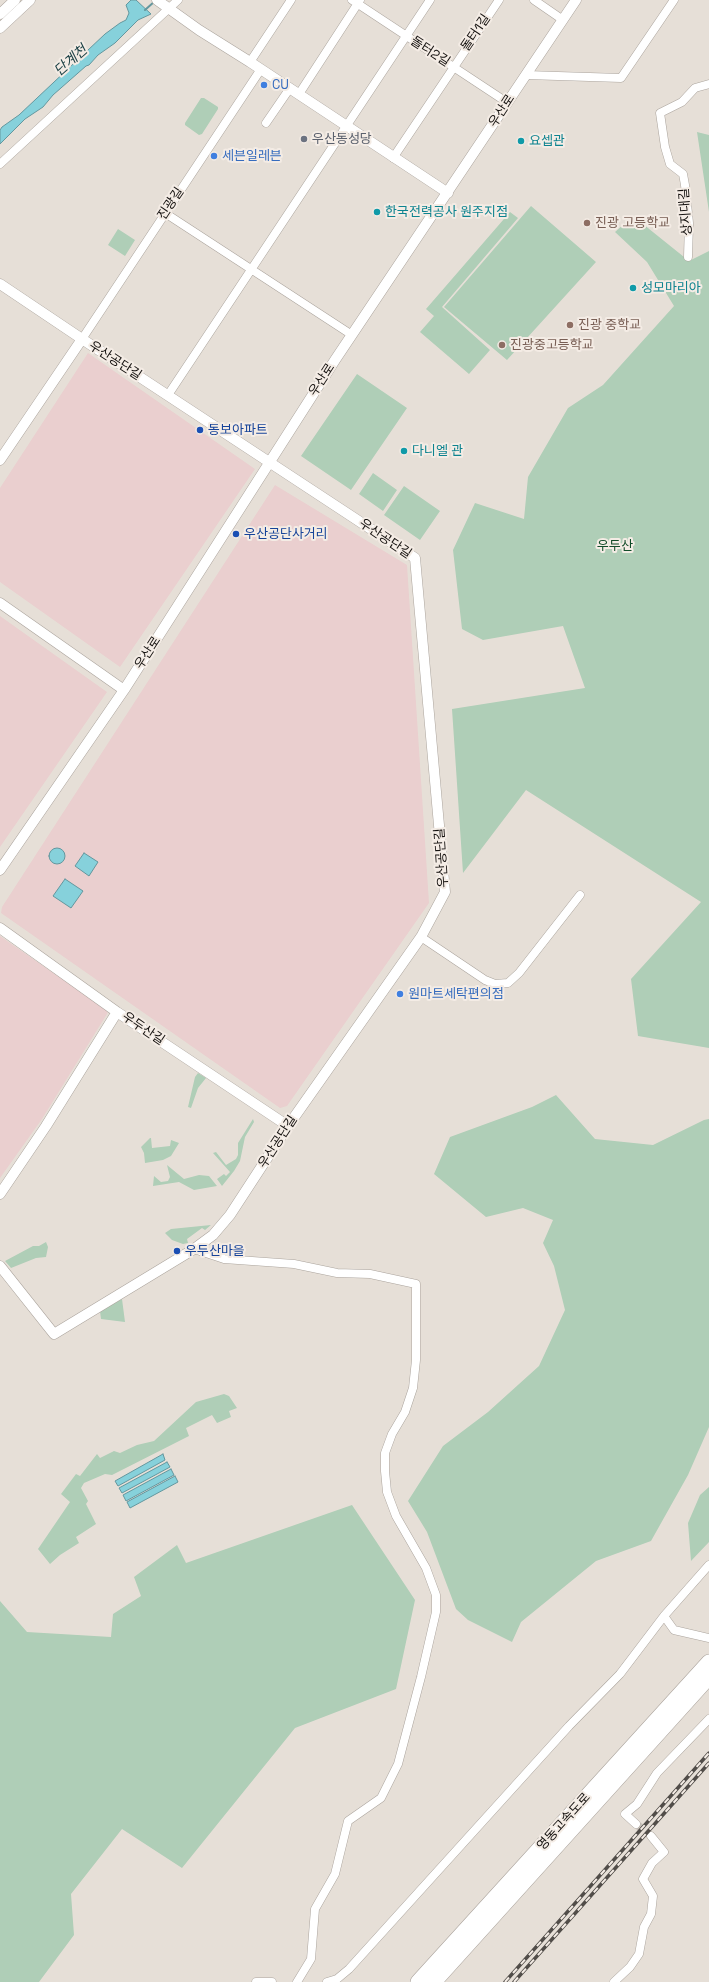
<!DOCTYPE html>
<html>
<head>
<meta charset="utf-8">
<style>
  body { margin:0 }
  canvas { display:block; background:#e6dfd7 }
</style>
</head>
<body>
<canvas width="709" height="1982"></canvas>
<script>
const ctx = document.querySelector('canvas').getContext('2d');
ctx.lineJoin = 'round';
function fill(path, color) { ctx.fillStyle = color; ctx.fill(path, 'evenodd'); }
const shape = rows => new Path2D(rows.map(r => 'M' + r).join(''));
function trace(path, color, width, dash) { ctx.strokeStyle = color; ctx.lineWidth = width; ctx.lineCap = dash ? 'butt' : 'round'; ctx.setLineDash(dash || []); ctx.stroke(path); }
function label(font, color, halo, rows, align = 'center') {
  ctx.font = font + ' "Space Grotesk","Noto Sans KR",sans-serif'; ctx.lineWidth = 4; ctx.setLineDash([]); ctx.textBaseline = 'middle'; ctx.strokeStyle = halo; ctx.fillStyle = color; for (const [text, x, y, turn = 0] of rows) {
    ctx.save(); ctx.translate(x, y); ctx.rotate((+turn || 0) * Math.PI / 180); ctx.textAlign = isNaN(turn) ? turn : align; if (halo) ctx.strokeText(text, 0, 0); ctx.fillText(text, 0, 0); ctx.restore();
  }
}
fill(shape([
  [88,353,255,469,120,667,0,582,0,488],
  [275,485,407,565,429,903,287,1106,280,1108,1,913,2,907],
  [0,616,107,692,0,847],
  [0,936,108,1011,107,1014,42,1119,0,1178]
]), '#eacfcf');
fill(shape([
  [201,98,204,98,218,107,218,109,202,134,199,135,185,125,185,123],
  [697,132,709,135,709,212],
  [531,206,596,262,507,360,444,307],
  [510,212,518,218,442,307,490,350,469,374,420,332,434,316,426,309],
  [633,216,689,261,709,251,709,1048,638,1036,631,979,701,902,526,790,463,873,452,709,585,688,563,626,483,640,462,629,453,550,475,503,524,519,528,477,568,408,603,385,674,306,647,262,615,232],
  [118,229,135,240,125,256,108,245],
  [357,374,407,408,351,490,301,456],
  [373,473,397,490,383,511,359,494],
  [404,486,440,511,420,540,384,515],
  [198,1073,206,1078,198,1088,191,1108,188,1107,195,1077],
  [556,1095,595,1139,653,1145,704,1120,709,1119,709,1427,688,1475,651,1541,596,1561,521,1622,512,1642,468,1620,456,1609,427,1532,408,1501,443,1446,488,1412,539,1366,565,1310,554,1266,543,1243,553,1220,523,1208,486,1217,434,1174,450,1137,532,1107],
  [253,1119,254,1122,245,1137,240,1161,234,1171,222,1186,217,1179,224,1174,226,1176,230,1172,213,1153,216,1152,226,1165,236,1159,238,1155,238,1143],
  [150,1138,151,1138,152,1148,170,1146,171,1140,179,1143,171,1156,163,1160,145,1163,144,1153,141,1147],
  [167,1165,184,1179,199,1175,209,1176,217,1186,194,1190,179,1182,153,1186,154,1176,161,1182,168,1181,170,1177],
  [211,1225,205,1230,202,1228,187,1239,188,1243,183,1244,172,1240,165,1233,171,1229],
  [46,1242,48,1247,46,1257,36,1258,11,1268,5,1261,33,1246,39,1246],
  [122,1299,125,1322,101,1319,100,1311],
  [224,1394,229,1396,237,1408,229,1411,231,1417,217,1423,212,1415,186,1428,189,1436,112,1475,105,1474,84,1483,81,1488,88,1501,86,1504,96,1524,76,1537,79,1543,60,1555,50,1564,38,1549,70,1502,61,1494,76,1474,80,1476,97,1454,100,1458,114,1451,120,1453,137,1445,154,1441,196,1402],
  [709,1487,709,1542,691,1561,688,1523,700,1495],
  [352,1505,415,1600,396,1689,295,1728,182,1868,122,1829,71,1894,74,1935,39,1982,0,1982,0,1601,27,1632,111,1637,113,1614,141,1596,134,1577,177,1545,186,1563]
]), '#afceb7');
const water = shape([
  [131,0,136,0,151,14,138,20,115,43,98,55,89,65,86,66,53,95,43,107,25,119,0,144,0,130,2,127,19,115,105,34,120,23,126,20,129,13,126,5,131,0],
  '49 856a8 8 0 1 1 16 0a8 8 0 1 1-16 0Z',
  [84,853,98,862,89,876,75,866,84,853],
  [65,879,83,891,71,908,53,896,65,879],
  [163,1454,165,1460,118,1486,115,1481,163,1454],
  [167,1462,170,1467,122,1493,119,1488,167,1462],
  [171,1469,174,1475,126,1501,123,1495,171,1469],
  [175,1476,178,1482,130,1508,127,1502,175,1476]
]);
fill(water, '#86d1db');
trace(water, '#64979e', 1);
trace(shape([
  [145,10,155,1]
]), '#64979e', 2);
trace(shape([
  [636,1824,651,1836]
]), '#c6c0b9', 8, [8, 4]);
const minor = shape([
  [352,0,508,103],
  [534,0,563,20],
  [250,62,291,0],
  [526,75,621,78,674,0],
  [299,94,360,0],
  [266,123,290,88],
  [393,158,499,0],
  [0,164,178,0],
  [165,213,352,335],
  [688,257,689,223,685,185,683,174,670,164,665,147,660,113,682,102,695,88,709,84],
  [82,339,261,69],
  [168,395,430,0],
  [421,937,485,980,495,984,508,983,519,973,580,895],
  [194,1249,224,1259,294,1264,337,1273,370,1274,416,1284,416,1360,413,1388,405,1412,392,1434,385,1453,385,1471,387,1492,396,1516,426,1568,436,1595,436,1612,421,1677,398,1764,381,1798,348,1821,335,1874,315,1909,311,1959,297,1982],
  [664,1616,674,1630,709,1638],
  [636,1824,625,1814,637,1804,657,1773,709,1719],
  [256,1982,272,1982],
  [327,1982,337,1979,349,1969,569,1726,620,1674,664,1616,709,1565],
  [614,1982,630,1967,639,1954,644,1927,651,1914,653,1896,643,1879,652,1863,664,1852,651,1836]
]);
const tertiary = shape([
  [157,0,199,30,250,62,448,193],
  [0,14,15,0],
  [0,28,30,0],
  [0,284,82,339,415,558,445,892,421,937,288,1126,230,1215,213,1235,194,1249,54,1334,0,1266],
  [0,460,82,339],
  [0,603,124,690],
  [0,870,124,690,335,360,576,0],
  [0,928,117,1012,288,1126],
  [0,1194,46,1126,117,1012]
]);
const motorway = shape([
  [418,1982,709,1662],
  [434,1982,709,1677]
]);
trace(minor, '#aba49d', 9);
trace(tertiary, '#aba49d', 11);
trace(motorway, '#aba49d', 16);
trace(minor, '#fff', 8);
trace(tertiary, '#fff', 10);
trace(motorway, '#fff', 15);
const rail = shape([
  [505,1982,709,1753],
  [514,1982,709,1763]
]);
trace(rail, '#514d49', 3.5);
trace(rail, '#f4ece5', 2, [6]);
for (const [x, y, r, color] of [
  [264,85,4,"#3f7fe0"],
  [304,139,4,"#6b7280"],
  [521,141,4,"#0f9aa8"],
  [214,156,4,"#3f7fe0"],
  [377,212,4,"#0f9aa8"],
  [587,223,4,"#8d6e63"],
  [633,288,4,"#0f9aa8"],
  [570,325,4,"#8d6e63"],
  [502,345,4,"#8d6e63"],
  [200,430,4,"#1a4fb4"],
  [404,451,4,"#0f9aa8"],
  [236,534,4,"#1a4fb4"],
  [400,994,4,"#3f7fe0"],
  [177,1251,4,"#1a4fb4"]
]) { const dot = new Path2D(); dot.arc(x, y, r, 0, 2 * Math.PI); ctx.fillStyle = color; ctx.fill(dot); trace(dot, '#f4ece5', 1.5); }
label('13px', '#13100e', '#f4ece5', [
  ["돌터1길",476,33,-56],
  ["돌터2길",430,52,33],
  ["우산로",502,111,-57],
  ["진광길",171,204,-56],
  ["상지대길",686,212,-94],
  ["우산공단길",115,361,33],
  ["우산로",322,380,-57],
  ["우산공단길",385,539,34],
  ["우산로",148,653,-57],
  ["우산공단길",442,858,-94],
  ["우두산길",143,1029,34],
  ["우산공단길",278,1142,-57],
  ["영동고속도로",564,1822,-48]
]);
label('13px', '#366cbe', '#f4ece5', [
  ["CU",272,85],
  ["세븐일레븐",222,156],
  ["원마트세탁편의점",408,994]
], 'left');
label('13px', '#5b616d', '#f4ece5', [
  ["우산동성당",312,139]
], 'left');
label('13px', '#0d838f', '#f4ece5', [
  ["요셉관",529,141],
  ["한국전력공사 원주지점",385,212],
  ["성모마리아",641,288],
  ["다니엘 관",412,451]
], 'left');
label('13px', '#785e54', '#f4ece5', [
  ["진광 고등학교",595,223],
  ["진광 중학교",578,325],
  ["진광중고등학교",510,345]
], 'left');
label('13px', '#164399', '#f4ece5', [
  ["동보아파트",208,430],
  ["우산공단사거리",244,534],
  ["우두산마을",185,1251]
], 'left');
label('13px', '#114c29', '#f4ece5', [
  ["우두산",615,546]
]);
label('italic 14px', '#1d4246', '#f4ece5', [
  ["단계천",71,61,-41]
]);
</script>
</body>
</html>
